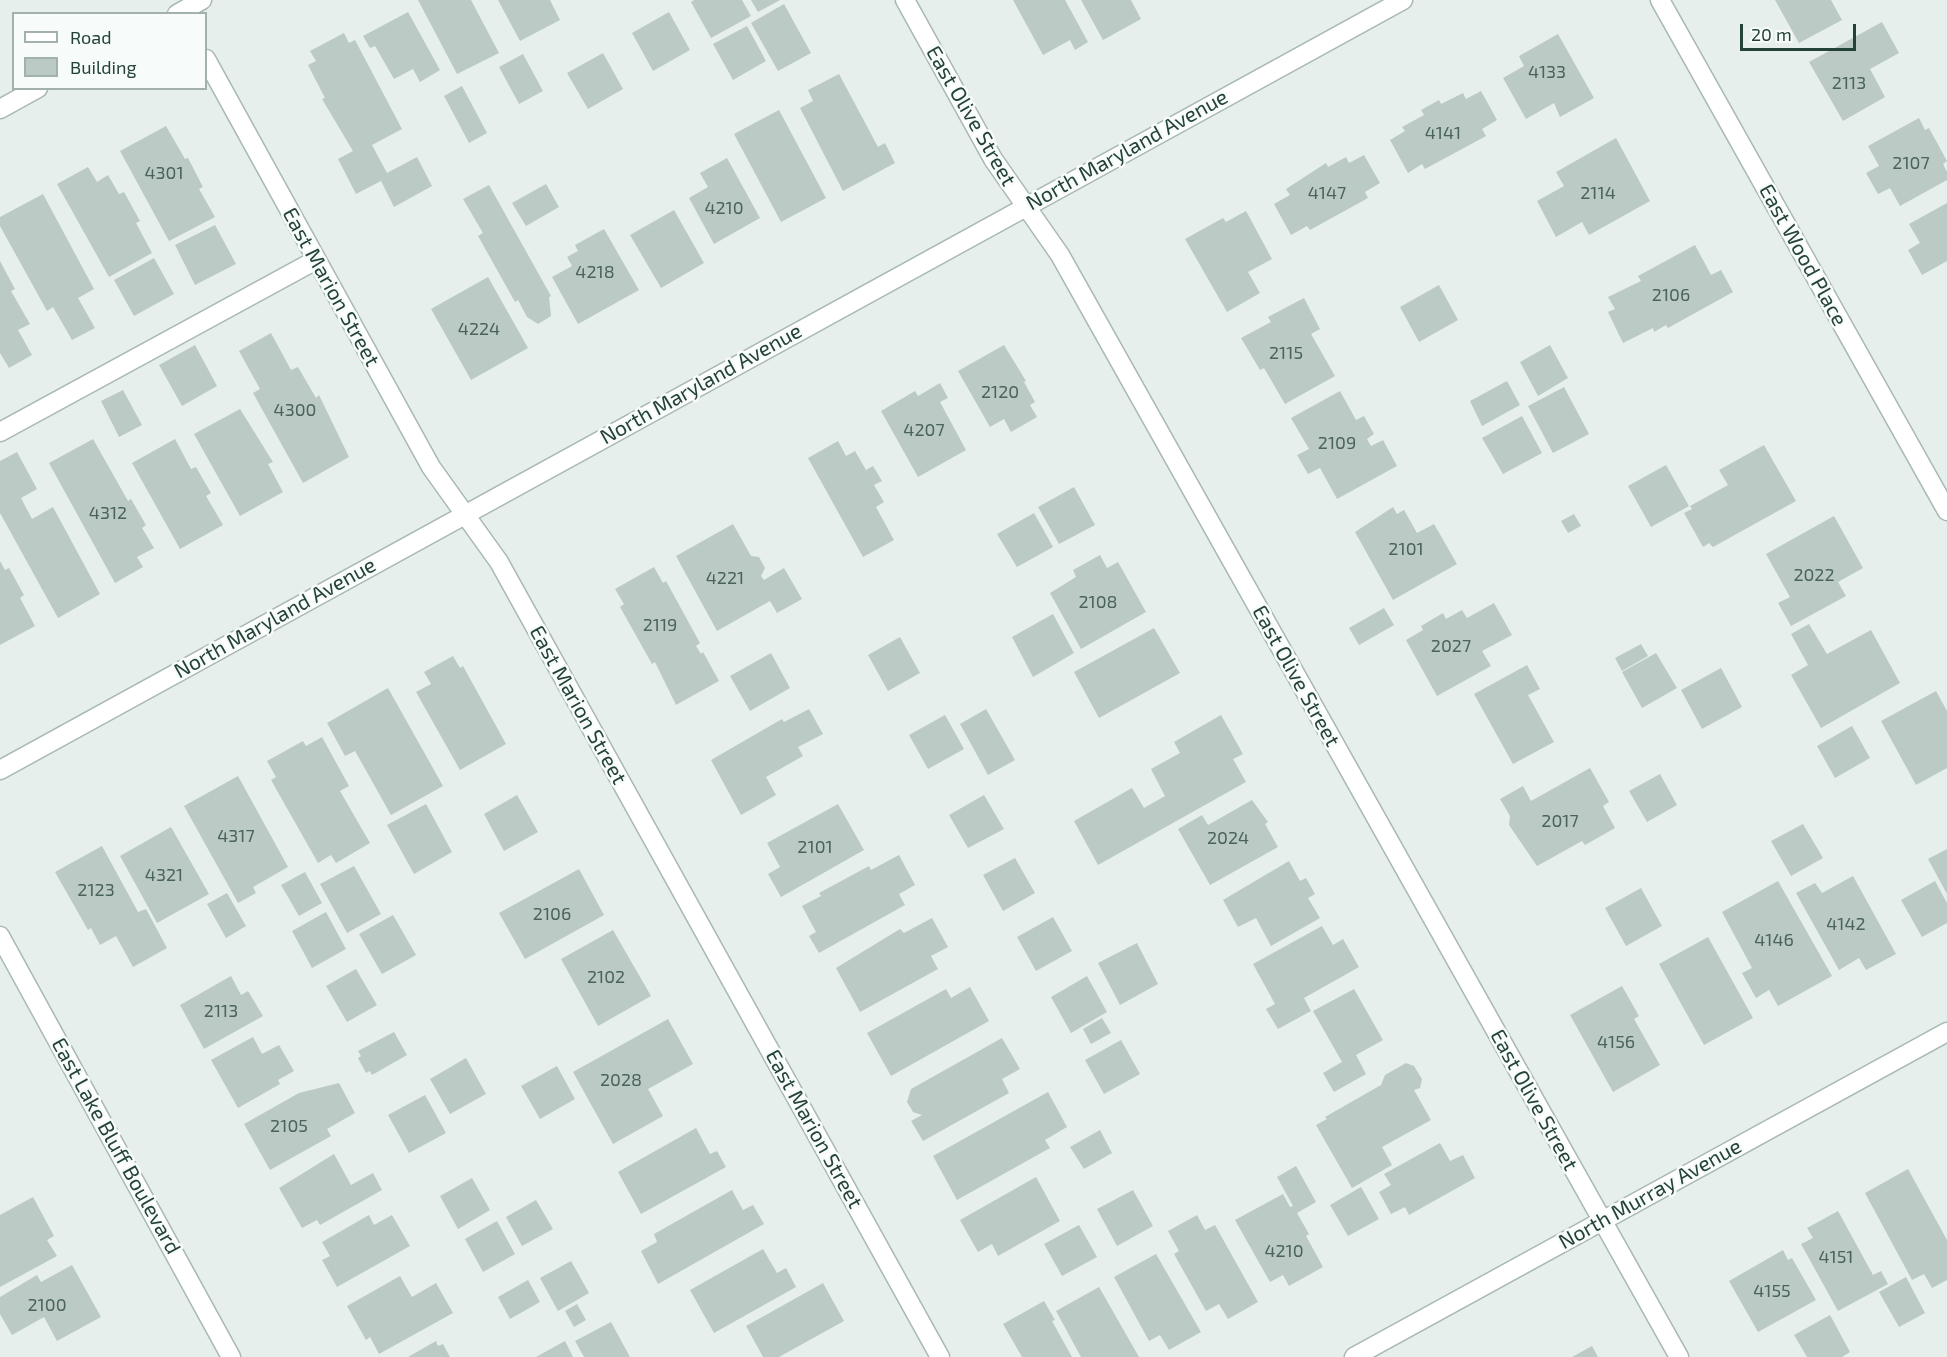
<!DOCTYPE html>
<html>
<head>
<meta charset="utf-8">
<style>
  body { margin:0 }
  #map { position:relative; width:1947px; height:1357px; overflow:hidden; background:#e6efeb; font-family:"Exo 2",sans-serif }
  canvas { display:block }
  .legend { position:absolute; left:12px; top:12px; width:195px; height:78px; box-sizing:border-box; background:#f7fbf9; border:2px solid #a3b1ad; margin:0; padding:8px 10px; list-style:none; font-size:18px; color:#24423a }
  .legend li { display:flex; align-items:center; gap:12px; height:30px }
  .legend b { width:30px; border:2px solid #a3b1ad }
  .scale { position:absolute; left:1740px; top:24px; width:116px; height:27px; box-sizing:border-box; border:3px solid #24423a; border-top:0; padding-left:8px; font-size:18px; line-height:21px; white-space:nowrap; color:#24423a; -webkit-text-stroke:4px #f7fbf9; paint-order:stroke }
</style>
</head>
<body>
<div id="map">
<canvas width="1947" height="1357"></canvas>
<ul class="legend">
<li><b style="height:8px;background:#fff"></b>Road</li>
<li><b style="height:16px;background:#bbcac4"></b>Building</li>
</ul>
<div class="scale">20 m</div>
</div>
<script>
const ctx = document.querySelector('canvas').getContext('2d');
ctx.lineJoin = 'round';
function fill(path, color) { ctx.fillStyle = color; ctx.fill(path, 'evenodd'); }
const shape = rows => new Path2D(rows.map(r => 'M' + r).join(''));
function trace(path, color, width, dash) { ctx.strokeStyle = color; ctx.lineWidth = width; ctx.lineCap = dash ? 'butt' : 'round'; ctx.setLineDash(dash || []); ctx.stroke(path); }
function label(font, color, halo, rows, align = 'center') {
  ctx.font = font + ' "Exo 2",sans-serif'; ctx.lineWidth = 5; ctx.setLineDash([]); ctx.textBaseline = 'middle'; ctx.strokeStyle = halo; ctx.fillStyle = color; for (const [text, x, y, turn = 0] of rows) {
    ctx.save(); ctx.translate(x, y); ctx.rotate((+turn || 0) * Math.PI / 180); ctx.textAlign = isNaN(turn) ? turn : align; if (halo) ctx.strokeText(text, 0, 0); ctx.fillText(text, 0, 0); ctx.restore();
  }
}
fill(shape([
  [418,0,471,0,499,53,457,74],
  [498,0,550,0,560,20,520,41],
  [694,0,742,0,751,16,711,38,691,2],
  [751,0,780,0,758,12],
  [1013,0,1065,0,1088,42,1075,50,1070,40,1043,55],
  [1081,0,1131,0,1141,19,1103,40],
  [1775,0,1831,0,1842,20,1799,43],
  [784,4,811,53,778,71,751,23],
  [408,12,440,70,420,82,413,69,394,79,375,46,370,48,363,36],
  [669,12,690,50,653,71,632,33],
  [1882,22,1899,53,1870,69,1885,97,1843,121,1809,62],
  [747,26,766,61,733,80,713,44],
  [344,33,349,43,355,40,402,129,372,145,387,173,417,157,432,186,394,207,381,181,356,194,338,159,353,151,322,99,325,98,308,65,316,61,310,51],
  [1558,34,1594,98,1560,117,1554,103,1526,119,1503,78,1524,66,1519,56],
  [603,53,623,89,588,109,567,73],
  [523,54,543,91,519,104,499,67],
  [839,74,878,147,885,143,895,163,843,191,800,108,813,101,808,90],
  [462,86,487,133,469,143,444,96],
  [1481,91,1497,120,1482,129,1486,136,1425,169,1422,164,1408,173,1390,140,1405,131,1402,127,1424,115,1421,110,1439,100,1441,104,1463,93,1466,99],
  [779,110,826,198,781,222,734,134],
  [1919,118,1925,130,1929,128,1947,161,1943,164,1947,172,1947,180,1900,206,1890,188,1878,194,1866,173,1879,166,1868,146],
  [166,126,185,159,188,158,203,187,199,189,215,217,169,241,120,151],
  [1616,138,1650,201,1589,235,1582,222,1556,237,1537,201,1564,186,1556,172],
  [1364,155,1380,183,1365,192,1368,198,1310,230,1307,226,1291,235,1274,204,1290,195,1286,189,1326,163,1328,167,1346,157,1349,163],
  [727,158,760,218,714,244,689,198,708,187,700,173],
  [88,167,97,182,108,175,119,194,124,192,140,221,136,223,152,253,109,277,57,184],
  [546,184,559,207,526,226,512,203],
  [489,185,551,296,549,297,551,316,538,324,527,317,518,300,515,302,478,236,483,233,463,199],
  [43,194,94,289,78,298,95,328,72,340,53,307,47,311,0,226,0,217],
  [1947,203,1947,261,1922,275,1908,250,1920,243,1909,224],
  [674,210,704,263,661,288,630,235],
  [1246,211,1272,259,1248,272,1260,293,1227,312,1185,239,1223,218,1226,222],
  [215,225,236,264,195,285,175,245],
  [604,229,639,290,578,324,552,277,572,266,567,257,578,251,575,245],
  [1695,245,1711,275,1721,270,1733,292,1668,328,1666,325,1654,332,1653,328,1623,343,1608,312,1615,309,1608,297,1641,281,1638,276],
  [154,258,174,294,134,316,114,280],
  [0,261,15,289,11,291,30,324,18,330,32,355,9,368,0,353],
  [488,277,528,348,471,380,431,309],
  [1439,285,1458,320,1419,342,1400,307],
  [1304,298,1320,329,1311,334,1335,376,1285,404,1264,368,1260,370,1241,338,1271,322,1268,317],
  [271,333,291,370,298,367,316,398,319,395,349,457,303,483,253,393,260,389,239,351],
  [195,345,217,386,182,406,159,365],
  [1004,345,1026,381,1024,382,1035,402,1030,405,1037,417,1011,432,1004,419,990,427,958,371],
  [1550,345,1568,378,1538,396,1520,362],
  [1507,381,1520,405,1482,426,1470,401],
  [940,383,948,398,940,402,966,450,918,477,881,411,915,391,918,396],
  [1564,387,1589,434,1553,453,1528,406],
  [123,390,142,425,119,437,101,401],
  [1340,391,1356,420,1364,416,1374,434,1367,439,1371,446,1383,440,1397,466,1337,499,1320,468,1308,474,1297,455,1309,449,1291,418],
  [240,409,273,462,268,464,283,492,240,516,194,434],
  [1522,416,1542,453,1503,474,1482,438],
  [93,439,128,501,131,499,146,525,142,528,154,548,137,557,143,567,115,583,49,463],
  [175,439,191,469,196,467,211,493,206,496,223,525,180,549,132,463],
  [838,441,846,456,855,451,866,470,873,466,882,481,874,485,884,502,876,507,894,540,863,557,808,458],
  [1764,445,1796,501,1713,547,1709,543,1703,547,1684,513,1692,509,1690,506,1728,485,1719,470],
  [17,452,37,489,21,498,32,519,53,507,100,594,58,618,0,513,0,461],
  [1666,465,1689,506,1651,527,1628,486],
  [1074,487,1095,525,1059,544,1038,507],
  [1393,507,1397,514,1404,510,1417,533,1434,524,1457,564,1393,600,1355,532],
  [1034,513,1053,547,1017,567,997,534],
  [1574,514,1581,526,1568,533,1561,521],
  [1834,516,1863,568,1838,582,1846,596,1791,626,1778,603,1790,597,1766,554],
  [733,524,751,556,759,557,765,568,761,576,764,580,784,568,802,599,777,613,770,601,717,631,676,556],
  [1100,555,1107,568,1118,562,1146,612,1081,649,1050,593,1076,577,1073,570],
  [0,561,5,570,9,568,24,595,20,598,35,626,0,645],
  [654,567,663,583,666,581,700,643,696,646,701,654,703,652,719,681,676,705,655,662,652,664,620,607,624,604,615,589],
  [1494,603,1512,635,1482,651,1491,666,1437,696,1406,640,1423,630,1421,626,1443,613,1446,619,1462,610,1467,618],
  [1384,608,1394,625,1359,645,1349,628],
  [1053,614,1074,653,1033,677,1012,637],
  [1809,624,1827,654,1871,630,1900,683,1821,728,1791,675,1808,665,1791,634],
  [1154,628,1180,673,1099,718,1074,672],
  [900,637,920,673,888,691,868,655],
  [1641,644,1648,656,1622,671,1615,658],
  [771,653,790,688,750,711,730,676],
  [1656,653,1677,688,1642,708,1622,672],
  [453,656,460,668,463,666,506,744,460,770,416,692,431,684,424,672],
  [1527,665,1540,689,1528,695,1554,742,1513,764,1474,694],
  [1721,668,1742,707,1702,729,1681,690],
  [388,688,443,786,391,815,355,751,345,756,327,723],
  [1936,691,1947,711,1947,768,1916,785,1881,721],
  [809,709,823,734,798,747,803,756,766,777,776,795,741,815,711,760,782,719,784,722],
  [986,709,1015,760,988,775,960,724],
  [945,715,964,749,928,769,909,735],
  [1221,715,1243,754,1233,759,1246,782,1098,865,1074,821,1132,788,1144,808,1165,796,1151,769,1180,753,1174,742],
  [1852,726,1870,758,1835,778,1817,746],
  [322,737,349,786,340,791,370,843,336,863,331,855,318,863,271,780,276,777,267,761,303,741,306,746],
  [1590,768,1609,802,1603,806,1615,828,1585,845,1582,841,1537,866,1509,825,1510,816,1500,799,1523,786,1531,801],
  [1660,774,1677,805,1647,822,1629,791],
  [238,776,288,867,253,887,256,893,238,903,184,806],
  [517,795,538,832,504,851,484,814],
  [984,795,1004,829,968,848,949,815],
  [1252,800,1268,822,1265,824,1278,847,1210,885,1178,829,1202,815,1208,825],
  [426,804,452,852,414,874,387,825],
  [838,804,864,850,781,897,768,874,780,867,767,843],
  [1803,824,1823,858,1791,876,1771,841],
  [171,827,209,894,157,923,120,856],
  [102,846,138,912,146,909,167,948,133,967,116,936,100,945,91,928,88,930,55,872],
  [1947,849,1947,894,1928,859],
  [899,855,915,885,899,894,905,905,819,953,809,936,816,932,802,906,821,896,819,893,869,866,871,870],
  [1015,858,1035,893,1003,911,983,875],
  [1289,861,1300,881,1306,878,1315,894,1308,898,1320,918,1271,946,1256,918,1238,927,1223,900],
  [354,866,381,914,347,933,320,884],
  [579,869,604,915,525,959,499,913],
  [305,872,322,903,299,916,281,885],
  [1853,876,1896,954,1866,970,1859,958,1839,970,1796,893,1815,883,1822,893],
  [1778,881,1832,976,1778,1006,1769,990,1756,998,1742,973,1752,968,1722,912],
  [1935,881,1947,903,1947,923,1922,937,1901,900],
  [1641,888,1662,926,1626,946,1605,908],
  [227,893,246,926,226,938,207,904],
  [326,912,346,949,312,968,292,931],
  [393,915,416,955,382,974,359,934],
  [1053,917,1072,951,1036,971,1017,937],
  [932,918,948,947,931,956,938,969,860,1012,836,968,900,929,904,933],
  [1322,926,1333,945,1343,939,1359,967,1304,998,1311,1011,1278,1029,1266,1009,1275,1004,1253,964],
  [613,930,651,996,598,1026,561,959],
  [1708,937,1753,1018,1704,1045,1659,964],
  [1137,943,1158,984,1120,1005,1098,963],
  [356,969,377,1005,347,1022,326,986],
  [231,976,241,995,248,991,263,1016,204,1049,180,1005],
  [1087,976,1107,1012,1071,1033,1051,997],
  [1622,986,1639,1016,1634,1019,1660,1065,1613,1092,1570,1015],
  [970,987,989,1021,891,1076,867,1033,946,989,951,998],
  [1354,989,1383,1040,1356,1055,1366,1074,1334,1092,1323,1073,1342,1062,1313,1011],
  [1102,1018,1111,1033,1091,1044,1083,1029],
  [668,1019,693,1064,648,1089,663,1116,613,1144,573,1072],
  [394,1032,407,1055,372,1075,370,1071,366,1073,358,1058,361,1056,358,1051],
  [253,1037,262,1054,279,1045,294,1071,278,1080,280,1084,238,1108,211,1060],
  [1002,1038,1020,1069,1002,1079,1009,1093,923,1141,911,1121,922,1115,913,1112,907,1102,911,1089],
  [1121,1040,1140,1074,1104,1094,1085,1060],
  [466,1058,486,1094,450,1114,430,1079],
  [1406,1063,1414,1066,1422,1079,1420,1088,1414,1090,1431,1120,1382,1147,1392,1165,1352,1188,1316,1125,1327,1119,1325,1117,1381,1085,1385,1075],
  [557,1066,575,1099,540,1119,521,1086],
  [339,1083,355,1113,327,1129,331,1136,270,1170,244,1124,299,1093],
  [1048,1092,1067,1127,1045,1140,1050,1148,957,1200,933,1156],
  [425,1095,446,1133,409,1153,388,1115],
  [696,1128,710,1154,717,1151,726,1167,641,1214,618,1172],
  [1100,1130,1112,1153,1084,1169,1070,1147],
  [1440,1143,1450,1161,1463,1155,1475,1178,1409,1215,1405,1207,1391,1214,1379,1192,1391,1185,1384,1174],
  [334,1154,351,1185,373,1173,382,1190,320,1225,317,1220,302,1228,279,1188],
  [1296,1166,1316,1202,1297,1213,1309,1234,1306,1236,1323,1267,1289,1286,1283,1275,1270,1282,1235,1220,1283,1194,1290,1207,1293,1206,1277,1177],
  [1908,1169,1947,1240,1947,1280,1932,1288,1924,1274,1912,1280,1865,1193],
  [1036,1177,1060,1221,998,1256,992,1244,978,1252,960,1220],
  [472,1178,490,1210,458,1229,440,1196],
  [1361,1187,1379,1219,1348,1236,1330,1205],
  [732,1190,743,1210,753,1205,764,1224,658,1284,641,1251,657,1242,654,1234],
  [1133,1190,1153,1226,1117,1246,1097,1209],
  [33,1197,54,1236,47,1240,57,1256,0,1287,0,1215],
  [536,1200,553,1229,522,1246,506,1217],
  [1838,1211,1873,1275,1881,1271,1888,1284,1838,1311,1801,1244,1813,1238,1807,1228],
  [369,1215,374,1225,392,1215,410,1246,337,1287,322,1260,330,1256,322,1242],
  [1197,1215,1205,1230,1215,1225,1258,1302,1228,1319,1219,1304,1206,1311,1174,1254,1179,1251,1168,1231],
  [497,1221,515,1254,483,1272,465,1239],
  [1079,1225,1097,1257,1062,1276,1044,1244],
  [763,1249,777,1273,786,1268,796,1287,714,1333,690,1290],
  [1783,1250,1788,1260,1792,1258,1816,1300,1758,1332,1729,1281],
  [1156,1254,1201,1332,1169,1350,1160,1335,1149,1341,1114,1277],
  [571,1261,589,1293,558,1311,540,1278],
  [72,1265,101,1317,57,1341,44,1317,12,1335,0,1314,0,1297,37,1275,41,1282],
  [400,1276,412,1297,436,1283,453,1313,379,1354,370,1337,366,1340,347,1306],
  [1906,1277,1925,1313,1899,1327,1879,1292],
  [528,1280,540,1302,510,1319,498,1297],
  [823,1283,844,1321,779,1357,763,1357,746,1326],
  [1099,1287,1139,1357,1081,1357,1056,1311],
  [1044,1301,1055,1320,1052,1321,1072,1357,1022,1357,1003,1324],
  [577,1304,586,1320,574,1327,565,1311],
  [1830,1315,1850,1352,1842,1357,1807,1357,1794,1335],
  [611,1322,630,1357,584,1357,575,1341],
  [436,1341,438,1346,443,1344,450,1357,408,1357],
  [565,1341,573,1357,536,1357],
  [1592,1346,1598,1357,1572,1357]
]), '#bbcac4');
const minor = shape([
  [905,0,993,159,1060,255,1679,1357],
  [1660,0,1947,511],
  [177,14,202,0],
  [206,59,431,467,499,562,940,1357],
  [0,109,38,88],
  [0,432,316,260],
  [0,770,1403,0],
  [0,936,231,1357],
  [1354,1357,1947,1032]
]);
trace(minor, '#a8b8b2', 21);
trace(minor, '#fff', 18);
label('18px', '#4a645c', null, [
  ["4133",1547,72],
  ["2113",1849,83],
  ["4141",1443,133],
  ["2107",1911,163],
  ["4301",164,173],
  ["4147",1327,193],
  ["2114",1598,193],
  ["4210",724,208],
  ["4218",595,272],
  ["2106",1671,295],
  ["4224",479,329],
  ["2115",1286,353],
  ["2120",1000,392],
  ["4300",295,410],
  ["4207",924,430],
  ["2109",1337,443],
  ["4312",108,513],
  ["2101",1406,549],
  ["2022",1814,575],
  ["4221",725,578],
  ["2108",1098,602],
  ["2119",660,625],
  ["2027",1451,646],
  ["2017",1560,821],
  ["4317",236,836],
  ["2024",1228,838],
  ["2101",815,847],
  ["4321",164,875],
  ["2123",96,890],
  ["2106",552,914],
  ["4142",1846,924],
  ["4146",1774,940],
  ["2102",606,977],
  ["2113",221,1011],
  ["4156",1616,1042],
  ["2028",621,1080],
  ["2105",289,1126],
  ["4210",1284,1251],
  ["4151",1836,1257],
  ["4155",1772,1291],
  ["2100",47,1305]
]);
label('21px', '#24423a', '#f7fbf9', [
  ["East Olive Street",971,116,60],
  ["North Maryland Avenue",1127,150,-29],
  ["East Wood Place",1803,255,61],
  ["East Marion Street",331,287,61],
  ["North Maryland Avenue",701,384,-29],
  ["North Maryland Avenue",275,618,-29],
  ["East Olive Street",1296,676,61],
  ["East Marion Street",578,705,61],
  ["East Olive Street",1534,1100,61],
  ["East Marion Street",814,1129,61],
  ["East Lake Bluff Boulevard",116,1146,61],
  ["North Murray Avenue",1650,1194,-29]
]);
</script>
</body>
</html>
